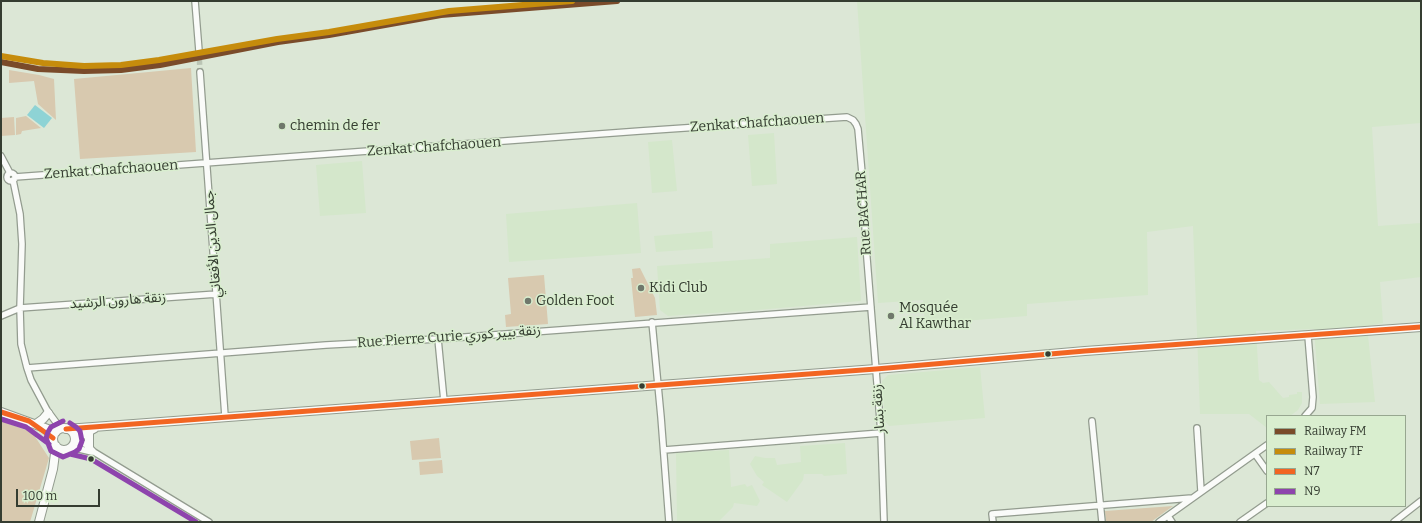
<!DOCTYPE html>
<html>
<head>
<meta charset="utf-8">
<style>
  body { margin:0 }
  #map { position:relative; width:1422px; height:523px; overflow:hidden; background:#dce7d6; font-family:Bitter,serif }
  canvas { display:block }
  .frame { position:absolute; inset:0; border:2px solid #353d31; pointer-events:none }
  .legend { position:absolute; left:1266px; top:415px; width:140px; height:92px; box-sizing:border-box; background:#d9eecf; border:1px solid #97a790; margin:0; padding:5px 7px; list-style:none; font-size:12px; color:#353d31 }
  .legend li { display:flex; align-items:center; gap:8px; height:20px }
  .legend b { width:20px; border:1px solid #97a790 }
  .scale { position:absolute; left:16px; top:489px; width:84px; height:18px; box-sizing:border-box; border:2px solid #353d31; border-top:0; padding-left:5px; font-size:12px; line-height:14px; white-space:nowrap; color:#353d31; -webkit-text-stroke:3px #d9eecf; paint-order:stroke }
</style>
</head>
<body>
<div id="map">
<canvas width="1422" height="523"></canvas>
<div class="frame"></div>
<ul class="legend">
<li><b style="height:5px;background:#7a4b2a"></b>Railway FM</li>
<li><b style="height:5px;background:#c68c0c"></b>Railway TF</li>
<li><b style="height:5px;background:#f26522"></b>N7</li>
<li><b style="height:5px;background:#8e44ad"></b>N9</li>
</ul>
<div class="scale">100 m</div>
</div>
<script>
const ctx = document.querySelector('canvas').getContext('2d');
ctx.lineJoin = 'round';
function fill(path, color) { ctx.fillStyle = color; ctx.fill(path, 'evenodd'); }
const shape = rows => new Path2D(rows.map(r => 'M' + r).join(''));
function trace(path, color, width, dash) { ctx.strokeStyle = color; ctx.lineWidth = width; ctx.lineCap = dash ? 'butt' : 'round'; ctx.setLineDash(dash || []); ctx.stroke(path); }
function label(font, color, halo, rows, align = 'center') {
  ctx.font = font + ' Bitter,"Noto Sans Arabic",serif'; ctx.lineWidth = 3; ctx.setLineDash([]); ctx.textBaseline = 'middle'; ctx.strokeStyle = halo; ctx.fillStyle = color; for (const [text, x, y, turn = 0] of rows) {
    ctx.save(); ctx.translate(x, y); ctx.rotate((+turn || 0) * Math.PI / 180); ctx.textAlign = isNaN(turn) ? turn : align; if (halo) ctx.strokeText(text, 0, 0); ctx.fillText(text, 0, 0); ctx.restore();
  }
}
fill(shape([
  [857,1,1421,1,1421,123,1372,127,1378,226,1421,223,1421,277,1380,282,1383,323,1367,326,1375,402,1320,404,1314,329,1256,331,1259,380,1263,383,1269,382,1283,398,1289,397,1289,395,1297,394,1297,392,1302,392,1302,403,1298,410,1290,416,1267,416,1267,428,1249,414,1200,414,1193,226,1147,232,1148,295,1027,304,1027,316,925,324,923,300,878,303],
  [774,133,777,184,752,186,748,135],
  [672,140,677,191,652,193,648,142],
  [362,161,366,213,320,216,316,165],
  [637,203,641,253,509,262,506,214],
  [712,231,713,248,656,252,654,236],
  [857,237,861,301,757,310,668,316,660,310,657,266,770,258,770,244],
  [980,367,985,418,889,426,885,421,882,381,888,375],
  [845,443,847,474,824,476,822,474,804,474,803,480,787,502,762,485,764,482,757,476,750,464,755,456,765,458,775,458,777,465,801,462,800,446],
  [729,450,731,487,745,484,747,487,752,485,760,501,757,506,734,503,733,507,718,522,677,522,676,453]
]), '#d4e7cb');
fill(shape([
  [191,68,196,152,80,159,74,79],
  [9,70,39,75,54,79,56,120,38,104,34,81,9,83],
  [26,116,41,128,22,131,21,134,16,135,16,118],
  [14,117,15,135,1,136,1,118],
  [640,268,655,298,657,315,635,317,631,278,633,278,632,269],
  [544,275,548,324,506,327,505,315,511,314,508,278],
  [1,421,32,432,49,458,30,522,1,522],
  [439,438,441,458,412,460,410,441],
  [442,460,443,473,420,475,419,462],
  [1173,506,1151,522,1106,522,1105,511]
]), '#d8c9af');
fill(shape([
  [35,105,52,118,44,128,27,115]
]), '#8ed3d5');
trace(shape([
  [199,51,200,72]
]), '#bbc5b5', 5.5, [5.5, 3]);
const street = shape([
  [195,1,199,51],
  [200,72,225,416],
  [1,156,10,173],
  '7 177a4 4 0 1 1 8 0a4 4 0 1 1-8 0Z',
  [15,177,640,131,847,117,853,120,856,124,858,129,863,184,866,246,881,433,884,522],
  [13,180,20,214,22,244,20,308,21,344,27,368,31,380,47,410,61,429],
  [1,316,20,308,217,294],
  [652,322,661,417,669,522],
  [438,339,444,401],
  [27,368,326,345,438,339,871,307],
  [1305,416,1312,408,1313,397,1308,336],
  [1092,421,1102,522],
  [1197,428,1201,491],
  [75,440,87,445,94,452,209,522],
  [71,447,92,452],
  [664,450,881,433],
  [1255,454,1267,471],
  [1168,516,1172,522],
  [993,522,992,514,1192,498],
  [1159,522,1267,445],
  [1240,522,1267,503],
  [1394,522,1421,501]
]);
const secondary = shape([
  [1,412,56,432],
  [36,424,43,419,48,413],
  '53 439a11 11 0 1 1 22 0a11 11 0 1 1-22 0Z',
  [66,429,876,369,1085,351,1421,327],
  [89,431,89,448],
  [75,439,95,428],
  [39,522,53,469,56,446]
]);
trace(street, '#939c8f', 8);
trace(secondary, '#939c8f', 10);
trace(street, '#fafbf9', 5.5);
trace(secondary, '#fafbf9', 8);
trace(shape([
  [1,412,29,421,53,438],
  [66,429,876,369,1085,351,1421,327]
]), '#f26522', 5);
trace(shape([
  [1,419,26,427,49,444],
  [63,421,51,427,48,432,46,438,51,451,63,457,75,452,79,449,82,441,80,431,76,427,70,423],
  [70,454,91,459,196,522]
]), '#8e44ad', 5);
trace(shape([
  [1,62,38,69,84,71,121,70,160,65,278,42,329,35,441,15,617,1]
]), '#7a4b2a', 6);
trace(shape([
  [1,56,43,63,84,66,121,65,159,60,277,39,329,32,449,11,572,1]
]), '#c68c0c', 6);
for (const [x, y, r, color] of [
  [282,126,4,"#6f786b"],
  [641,288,4,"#6f786b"],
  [528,301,4,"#6f786b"],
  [891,316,4,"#6f786b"],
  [1048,354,3.5,"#353d31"],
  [642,386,3.5,"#353d31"],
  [91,459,3.5,"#353d31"]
]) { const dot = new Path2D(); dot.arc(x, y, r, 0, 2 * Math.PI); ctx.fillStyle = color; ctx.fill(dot); trace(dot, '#d9eecf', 1.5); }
label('14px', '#353d31', '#d9eecf', [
  ["Zenkat Chafchaouen",757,123,-4],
  ["Zenkat Chafchaouen",434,147,-4],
  ["Zenkat Chafchaouen",111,170,-4],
  ["Rue BACHAR",864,213,-94],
  ["جمال الدين الأفغاني",213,244,-94],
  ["زنقة هارون الرشيد",118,301,-4],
  ["Rue Pierre Curie زنقة بيير كوري",449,337,-4],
  ["زنقة بشار",879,409,-94]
]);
label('14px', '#353d31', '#d9eecf', [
  ["chemin de fer",290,126],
  ["Kidi Club",649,288],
  ["Golden Foot",536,301],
  ["Mosquée",899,308],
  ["Al Kawthar",899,324]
], 'left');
</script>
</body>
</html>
